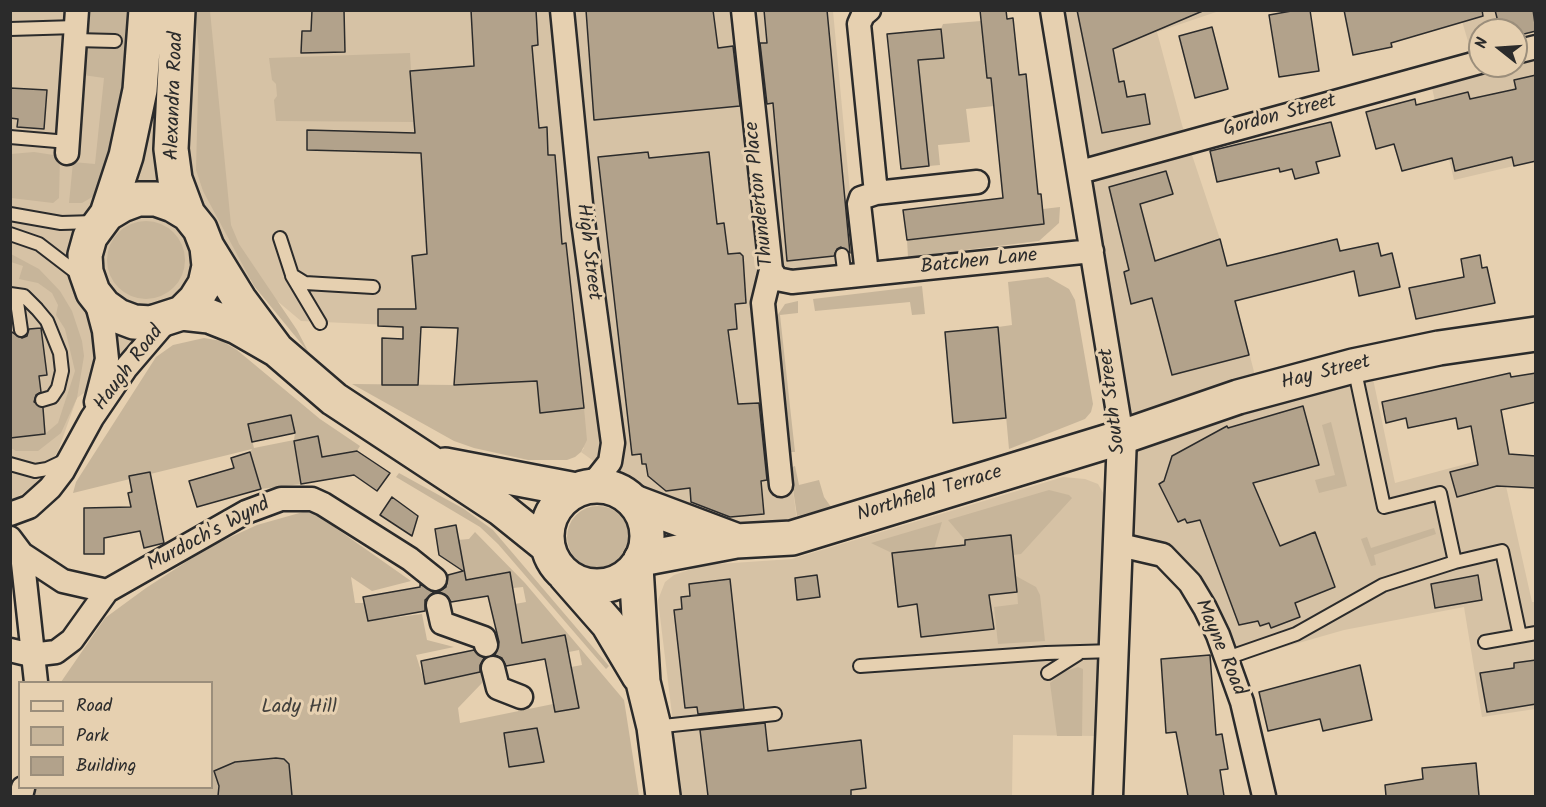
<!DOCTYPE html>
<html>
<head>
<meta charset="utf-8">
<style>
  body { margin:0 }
  #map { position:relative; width:1546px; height:807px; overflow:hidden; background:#e6d0b0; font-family:Kalam,sans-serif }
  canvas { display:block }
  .frame { position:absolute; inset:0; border:12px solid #2b2b2b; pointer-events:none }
  .legend { position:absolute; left:18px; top:681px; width:195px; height:108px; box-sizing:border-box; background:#e6d0b0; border:2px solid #9b8e7b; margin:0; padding:8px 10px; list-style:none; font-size:18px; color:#2b2b2b }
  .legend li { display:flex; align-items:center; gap:12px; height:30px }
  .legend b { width:30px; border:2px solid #9b8e7b }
  .north { position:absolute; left:1468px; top:18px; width:60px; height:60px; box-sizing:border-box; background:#e6d0b0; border:2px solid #9b8e7b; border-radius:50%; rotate:287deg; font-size:16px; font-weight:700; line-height:24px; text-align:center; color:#2b2b2b }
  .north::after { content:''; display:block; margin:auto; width:21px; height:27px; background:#2b2b2b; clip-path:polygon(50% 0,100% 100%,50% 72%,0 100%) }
</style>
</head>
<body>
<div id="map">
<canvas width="1546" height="807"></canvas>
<div class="frame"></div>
<ul class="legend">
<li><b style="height:8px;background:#e6d0b0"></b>Road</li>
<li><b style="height:16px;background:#c7b59a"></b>Park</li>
<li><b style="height:16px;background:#b2a28b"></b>Building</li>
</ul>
<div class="north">N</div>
</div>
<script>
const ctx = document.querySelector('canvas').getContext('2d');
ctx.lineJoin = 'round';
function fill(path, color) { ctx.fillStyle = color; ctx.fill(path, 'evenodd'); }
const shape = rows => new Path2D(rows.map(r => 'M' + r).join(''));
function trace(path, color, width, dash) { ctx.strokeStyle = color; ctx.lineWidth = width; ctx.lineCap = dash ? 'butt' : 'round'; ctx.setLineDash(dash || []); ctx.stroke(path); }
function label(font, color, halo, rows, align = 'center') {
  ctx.font = font + ' Kalam,sans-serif'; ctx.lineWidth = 6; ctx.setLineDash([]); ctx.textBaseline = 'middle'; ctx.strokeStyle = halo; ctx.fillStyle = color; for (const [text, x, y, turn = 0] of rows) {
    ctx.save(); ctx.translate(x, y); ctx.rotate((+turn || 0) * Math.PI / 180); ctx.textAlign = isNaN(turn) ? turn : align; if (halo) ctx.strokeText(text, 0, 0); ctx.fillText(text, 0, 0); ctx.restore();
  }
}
fill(shape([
  [10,11,833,11,857,268,774,276,790,468,798,528,748,534,652,503,581,452,584,448,540,413,517,354,456,357,456,328,301,321,251,279,196,325,174,329,77,398,58,451,47,469,32,487,11,501],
  [1053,11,1219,11,1157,32,1182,125,1220,239,1262,403,1372,374,1395,483,1499,455,1532,602,1535,602,1535,709,1482,717,1464,607,1344,630,1246,658,1230,653,1212,610,1126,540],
  [1459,11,1535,11,1535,31,1480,30,1480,45,1470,48],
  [1535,59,1535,161,1454,180,1431,84,1505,66,1516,66,1516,63],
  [1063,477,1085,479,1098,484,1106,498,1096,736,1013,735,1012,796,682,796,658,600,665,582,674,575,703,565,792,559]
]), '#d6c2a5');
fill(shape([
  [87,11,135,11,126,110,99,193,82,203,69,203,73,162,95,164,104,78,83,75],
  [195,11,210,11,231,225,239,244,297,330,309,353,254,286,203,191,196,170,199,52],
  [981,21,987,78,991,78,994,106,966,109,970,142,938,145,940,165,929,166,918,60,944,58,941,29,943,24],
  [410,53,414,122,276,121,274,100,277,96,276,84,272,80,269,58],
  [34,152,60,156,59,198,53,203,11,198,11,154],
  [1060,207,1059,223,1039,241,908,257,907,240,1044,224,1043,209],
  '107 260a39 39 0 1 1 78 0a39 39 0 1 1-78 0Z',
  [11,254,39,269,60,291,72,311,82,341,84,356,77,398,61,433,38,451,16,451,11,448,11,438,45,434,58,423,75,371,65,329,56,315,58,305,52,293,38,283,19,279,23,266,11,262],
  [1048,277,1069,289,1075,300,1093,404,1091,412,1085,419,1009,449,998,327,1012,325,1008,282],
  [922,286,925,314,912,315,910,302,815,311,813,299],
  [798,301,798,313,780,315,795,452,791,452,777,316,785,304],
  [204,338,222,341,237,350,320,419,360,446,357,451,322,457,318,436,294,441,301,484,261,489,250,452,252,449,73,493,76,482,156,357,173,345],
  [289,415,295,433,294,440,254,448,248,424],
  [537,381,540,412,584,408,587,440,581,452,575,457,567,460,528,460,474,448,454,441,352,384,455,385],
  [1331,422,1347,486,1319,493,1315,480,1335,475,1322,425],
  [795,466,799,485,819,480,824,497,831,507,797,516,790,468],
  [399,473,464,509,493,530,609,666,606,669,498,544,480,527,396,477],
  [1049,490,1069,495,1072,498,1021,554,1013,555,1010,535,965,540,948,520],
  '567 537a31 31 0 1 1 62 0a31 31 0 1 1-62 0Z',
  [310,510,411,581,372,591,351,577,355,603,365,603,368,621,422,614,427,640,454,647,416,655,425,684,481,672,482,683,458,708,460,723,558,703,578,708,571,667,582,665,579,650,569,652,565,635,522,643,515,604,526,602,523,587,513,588,509,572,466,580,458,540,469,539,475,532,525,583,624,700,639,796,11,796,11,784,20,788,212,788,212,682,61,682,105,618,146,588,209,547,257,525],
  [942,522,934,549,892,553,871,543],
  [1434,528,1436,534,1374,555,1376,565,1371,566,1361,539,1367,537,1371,548],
  [1016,576,1036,587,1040,595,1045,641,998,644,994,607,1018,604],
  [1078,667,1083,669,1082,736,1057,736,1050,683,1063,672]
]), '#c7b59a');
const building = shape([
  [312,10,344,10,345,52,301,53,302,31,311,31,312,10],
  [471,10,536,10,538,45,532,46,539,128,547,127,548,155,555,155,562,244,566,243,584,408,540,413,537,381,454,385,458,328,421,327,418,385,382,385,382,338,403,339,403,327,378,326,378,309,416,309,412,256,427,254,421,153,307,150,307,130,415,133,410,71,474,66,471,10],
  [586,10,713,10,718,48,733,46,740,106,594,120,586,10],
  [764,10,827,10,850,253,841,247,837,249,834,256,787,261,773,103,767,104,760,43,767,43,764,10],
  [980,10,1006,10,1007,19,1013,18,1019,75,1026,74,1038,194,1041,194,1044,224,907,240,903,210,1003,198,991,78,987,78,980,10],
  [1077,10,1205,10,1113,49,1119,82,1124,81,1127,97,1145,94,1150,124,1102,133,1077,10],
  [1297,10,1310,10,1319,71,1279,77,1269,15,1297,10],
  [1344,10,1482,10,1483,16,1391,43,1392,47,1353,55,1344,10],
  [1495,10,1533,10,1536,31,1516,36,1516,30,1500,30,1495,10],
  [1212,27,1228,89,1195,98,1179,36,1212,27],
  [941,29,944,58,918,60,929,166,901,169,887,34,941,29],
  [1536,75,1536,161,1514,166,1512,157,1455,171,1452,158,1402,171,1394,144,1376,149,1366,112,1415,99,1416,105,1468,92,1470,99,1516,89,1514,80,1536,75],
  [10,88,47,90,44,129,17,127,18,119,10,118,10,88],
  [1331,122,1340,156,1316,162,1319,173,1295,179,1292,169,1280,172,1279,168,1217,182,1210,151,1331,122],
  [648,152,649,158,709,152,717,224,724,223,728,254,740,253,743,256,746,303,735,304,737,329,728,330,738,404,759,403,767,480,761,481,764,514,730,517,691,502,690,488,666,491,648,476,646,464,642,464,641,454,632,455,598,157,648,152],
  [1166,171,1173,194,1140,204,1155,261,1220,239,1227,266,1337,239,1340,251,1378,243,1381,256,1392,253,1400,287,1359,296,1354,271,1235,301,1249,355,1172,375,1152,298,1131,304,1124,272,1129,270,1109,187,1166,171],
  [1480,255,1482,268,1487,267,1495,303,1416,319,1409,288,1464,277,1461,259,1480,255],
  [998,327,1006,418,953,423,945,332,998,327],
  [41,328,47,375,39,376,41,392,36,395,34,402,43,408,45,434,10,438,10,331,22,338,27,336,29,329,41,328],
  [1510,373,1511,377,1536,373,1536,402,1501,410,1509,454,1536,456,1536,488,1497,486,1457,497,1450,472,1478,465,1471,426,1458,429,1456,418,1408,428,1406,418,1386,423,1382,402,1510,373],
  [1303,406,1319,465,1253,483,1280,546,1315,532,1335,587,1295,603,1300,617,1271,628,1269,623,1260,626,1258,621,1239,625,1200,520,1187,523,1185,519,1178,522,1159,484,1164,481,1172,456,1227,426,1228,428,1303,406],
  [291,415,295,433,252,442,248,424,291,415],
  [318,436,322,457,357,451,390,473,377,491,354,475,301,484,294,441,318,436],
  [250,452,261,489,197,507,189,481,234,468,231,458,250,452],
  [150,472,164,543,144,548,140,531,104,538,104,554,84,554,84,508,131,507,128,493,132,492,129,476,150,472],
  [392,497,418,516,412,536,380,515,392,497],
  [456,525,466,580,510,572,522,643,565,635,579,708,555,712,545,659,506,666,502,658,495,655,499,642,488,596,451,602,447,596,438,592,446,587,448,575,463,571,439,555,435,529,456,525],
  [1011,535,1017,592,989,595,994,629,921,637,917,604,898,607,892,553,965,545,965,540,1011,535],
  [817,575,820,597,797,600,795,578,817,575],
  [1478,575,1482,600,1435,608,1431,584,1478,575],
  [730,579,744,709,698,714,697,707,685,708,674,610,682,609,681,597,690,596,689,584,730,579],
  [420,584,434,592,425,600,425,611,368,621,363,597,420,587,420,584],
  [474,650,484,658,480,665,480,672,425,684,421,661,474,650],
  [1210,655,1216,735,1222,734,1228,769,1220,770,1224,796,1188,796,1176,732,1166,733,1161,659,1210,655],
  [1536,660,1536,704,1487,712,1480,673,1514,668,1514,663,1536,660],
  [1360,665,1372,720,1323,731,1320,719,1268,731,1259,692,1360,665],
  [765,723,768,751,861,740,866,788,851,790,851,796,708,796,700,730,765,723],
  [537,728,544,762,509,767,504,733,537,728],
  [276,758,284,759,289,764,292,796,218,796,219,786,214,771,235,762,276,758],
  [1476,763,1479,796,1386,796,1385,785,1423,779,1422,768,1476,763]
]);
fill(building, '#b2a28b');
trace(building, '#2b2b2b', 1.5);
const service = shape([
  [10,29,76,27],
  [75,40,115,41],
  [10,137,68,142],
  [10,214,61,223,95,222],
  [10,234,39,244,82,277],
  [280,238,292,275,305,283,373,287],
  [842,255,845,277],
  [292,276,320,323],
  [10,294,24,296,37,309,47,321,60,353,62,371,58,388,52,397,42,400],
  [16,295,21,330],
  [10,464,35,471,47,469,66,460],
  [1455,562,1502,551,1520,636],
  [1485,642,1536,633],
  [1227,658,1296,634,1383,585,1455,562,1440,493,1384,507,1354,367],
  [860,666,1046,653,1114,651],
  [1048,673,1078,654],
  [654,727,775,714]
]);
const minor = shape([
  [562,10,582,214,613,443,610,462,591,486],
  [743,10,771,270,763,303,781,485],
  [1052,10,1122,437],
  [1516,52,1536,47],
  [67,153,77,10],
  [1080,172,1480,62],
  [876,193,977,182],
  [771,270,777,279,792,282,1092,251],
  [867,274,859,204,861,198,876,193,859,24,863,15,869,10],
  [95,297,104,331,107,359,96,402],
  [10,514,29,507,50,488,63,471,92,418,126,368,168,319],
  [10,538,22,554,36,682],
  [1120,545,1163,555,1190,583,1205,608,1218,635,1242,702,1264,796],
  [22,554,63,581,107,591],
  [438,605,442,623,484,638,486,645],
  [10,650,31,655,56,652,72,640,107,591,246,512,281,499,312,499,323,504,410,559,435,579],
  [493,668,498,688,521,697],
  [21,796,23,788]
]);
const tertiary = shape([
  [1108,796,1122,437]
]);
const primary = shape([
  [634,502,735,540],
  [641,559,736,541,792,538,1122,437,1238,397,1353,366,1439,348,1536,334]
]);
const trunk = shape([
  [178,10,171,149,175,179,188,214],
  [107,214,126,156,140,90,146,10],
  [207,247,209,266,205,284,195,300,182,313,151,323,134,322,118,316,104,306,93,292,86,272,85,255,90,237,107,214,122,205,138,199,156,199,173,205,188,214,200,229,207,247,239,299,277,350],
  [182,313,209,316,237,327,277,350,334,399,501,509,547,546],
  [445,465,576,490],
  '547 536a50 50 0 1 1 100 0a50 50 0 1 1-100 0Z',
  [636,567,643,682,654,727,663,796],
  [565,575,608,624,639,676]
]);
trace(service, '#2b2b2b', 16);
trace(minor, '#2b2b2b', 27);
trace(tertiary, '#2b2b2b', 33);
trace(primary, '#2b2b2b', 38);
trace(trunk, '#2b2b2b', 38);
trace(service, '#e6d0b0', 12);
trace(minor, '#e6d0b0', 22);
trace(tertiary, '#e6d0b0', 28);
trace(primary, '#e6d0b0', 33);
trace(trunk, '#e6d0b0', 33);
label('20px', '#2b2b2b', '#e6d0b0', [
  ["Alexandra Road",176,96,-88],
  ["Gordon Street",1280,117,-15],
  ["Thunderton Place",761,194,-96],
  ["High Street",587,252,83],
  ["Batchen Lane",979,263,-6],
  ["Haugh Road",130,369,-53],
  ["Hay Street",1326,374,-14],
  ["South Street",1114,401,-97],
  ["Northfield Terrace",930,495,-17],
  ["Murdoch's Wynd",209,536,-28],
  ["Mayne Road",1219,648,67]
]);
label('20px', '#42403c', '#e6d0b0', [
  ["Lady Hill",299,709]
]);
</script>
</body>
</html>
